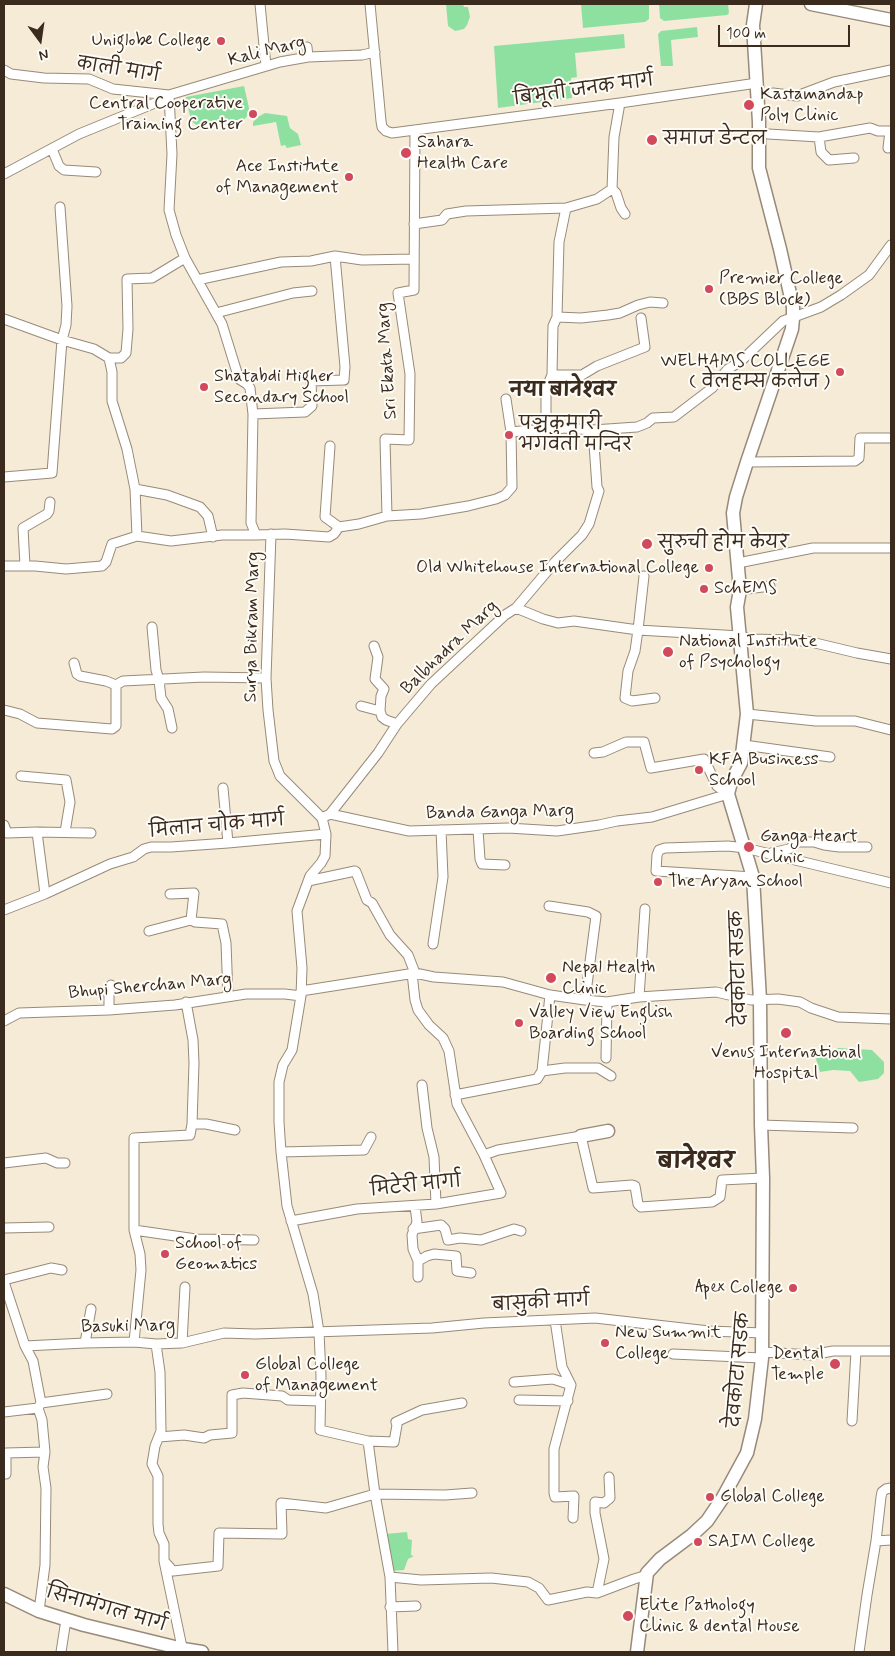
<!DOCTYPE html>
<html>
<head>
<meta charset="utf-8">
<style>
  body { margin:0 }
  #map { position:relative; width:895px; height:1656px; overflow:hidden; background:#f6ebd7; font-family:Mynerve,sans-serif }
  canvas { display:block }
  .frame { position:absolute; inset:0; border:5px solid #3b2a1e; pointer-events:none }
  .north { position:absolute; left:15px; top:15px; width:50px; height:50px; -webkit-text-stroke:4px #fdfcf7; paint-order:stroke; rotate:166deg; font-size:14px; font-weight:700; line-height:20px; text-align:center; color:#3b2a1e }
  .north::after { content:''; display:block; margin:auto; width:18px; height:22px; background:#3b2a1e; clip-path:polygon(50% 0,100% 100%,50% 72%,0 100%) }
  .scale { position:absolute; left:718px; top:25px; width:132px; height:22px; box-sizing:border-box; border:2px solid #3b2a1e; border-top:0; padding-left:6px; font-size:15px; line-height:18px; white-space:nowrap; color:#3b2a1e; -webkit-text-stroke:4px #fdfcf7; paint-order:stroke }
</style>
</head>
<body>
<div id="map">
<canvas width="895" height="1656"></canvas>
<div class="frame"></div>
<div class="north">N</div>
<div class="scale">100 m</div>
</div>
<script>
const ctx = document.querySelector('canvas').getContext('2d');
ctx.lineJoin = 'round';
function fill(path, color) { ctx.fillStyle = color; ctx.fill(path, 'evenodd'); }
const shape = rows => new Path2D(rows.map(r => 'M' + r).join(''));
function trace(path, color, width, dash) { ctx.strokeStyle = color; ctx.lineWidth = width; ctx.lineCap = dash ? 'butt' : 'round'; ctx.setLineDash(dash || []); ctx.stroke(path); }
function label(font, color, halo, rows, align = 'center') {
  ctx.font = font + ' Mynerve,"Playpen Sans Deva",sans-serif'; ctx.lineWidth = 4; ctx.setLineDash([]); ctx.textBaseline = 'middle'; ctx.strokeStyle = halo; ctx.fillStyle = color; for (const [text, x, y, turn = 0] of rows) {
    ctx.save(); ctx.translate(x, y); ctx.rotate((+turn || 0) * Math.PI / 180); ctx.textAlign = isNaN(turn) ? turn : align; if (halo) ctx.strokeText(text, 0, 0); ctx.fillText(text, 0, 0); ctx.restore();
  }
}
fill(shape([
  [446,4,463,4,464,7,468,7,470,17,467,25,464,29,455,31,448,26],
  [581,4,649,4,649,19,645,22,583,28],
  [659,4,728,4,729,13,727,15,664,21,660,18],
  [697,27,698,37,671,40,673,66,661,66,658,34,661,31],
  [624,34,625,48,575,53,577,77,571,78,572,98,498,108,494,46],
  [244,86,249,108,248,115,243,121,199,127,191,121,186,97],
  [265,113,287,116,290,128,298,134,301,145,287,148,285,145,281,146,276,122,253,126,253,122,258,117],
  [839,1048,872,1050,884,1062,884,1073,878,1079,859,1082,850,1071,833,1070,820,1072,816,1059,820,1054],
  [407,1532,408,1539,412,1540,411,1555,414,1556,408,1559,404,1570,391,1571,386,1534]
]), '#8ee0a1');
const street = shape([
  [260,4,266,66],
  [370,4,381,121,382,127,386,131,392,133,620,103,757,83],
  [307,47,308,57],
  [4,70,11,74,44,78,89,79,113,89,169,95,280,62,308,57,362,55,375,52],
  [773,93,797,96,834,82,891,70],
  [169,95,172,154,169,210,176,235,185,258,222,324,239,379,247,384,250,388,253,414,251,523,256,535,285,534,329,537,334,534,339,527,359,524,387,516,421,514,468,506,496,499,505,495,512,487,511,432,531,430,546,432,563,428,593,430,637,427,647,423,653,418,674,417,712,388,728,369,741,361,783,321,821,307,841,295,869,275,891,245],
  [768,134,819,137,870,128,878,131,891,131],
  [819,137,821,152,829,160,854,158],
  [888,148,890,131],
  [52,149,59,166,64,170,96,172],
  [4,174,79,134,155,103,169,99],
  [612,189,616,193,621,208,625,214],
  [414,224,442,220,447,214,466,211,566,208],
  [335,256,362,260,414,259],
  [197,280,281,262,311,261,335,256,345,367,344,380,311,381,312,406,305,412,253,414],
  [216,313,293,293,312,291],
  [557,317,581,318,608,315,620,313,638,305,650,302,663,303],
  [4,319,62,340,94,349,109,358,121,358,126,353,128,329,127,279,152,278,185,258],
  [109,358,112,372,112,401,127,449,135,489,137,536],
  [552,375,582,375,597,366,645,347,641,318],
  [506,399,511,432],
  [546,432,546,389,552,375,553,326,557,317,559,242,566,208,597,199,612,189,614,137,620,103],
  [330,446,325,517,339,527],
  [747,462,855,461,859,458,860,438,891,438],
  [4,477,52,473,62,340,66,325,67,306,60,207],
  [135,489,167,495,200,507,208,516,213,537],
  [387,516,385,439,409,440,410,374,398,293,414,290,415,130],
  [271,534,266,678,268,710,274,761,280,776,322,818,326,834,325,856,321,863,310,876,297,911,302,968,301,996,292,1050,283,1065,279,1082,279,1122,281,1152,287,1206,313,1294,319,1332,321,1376,320,1430,368,1441,375,1494,390,1577,393,1652],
  [738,563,813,548,891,548],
  [4,566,35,566,66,569,102,566,106,562,112,544,137,536,171,541,222,535,256,535],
  [25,566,23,528,47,514,49,511,50,502],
  [644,576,638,630,635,651,628,671,625,698,632,701,655,698],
  [740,590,770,586],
  [516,608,543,619,558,623,574,621,638,630,740,636,751,639,793,640,811,642,857,653,891,659],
  [152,627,156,670,159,680,161,698,168,709,172,728],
  [374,646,378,657,375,679,384,689,381,696,380,711,382,717,386,720,397,724],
  [74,663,77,674,80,676,106,681,116,685],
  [361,706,380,711],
  [4,710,20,714,37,723,112,729,116,726,116,685,123,681,204,677,266,678],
  [747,714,816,721,855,721,891,730],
  [744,745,830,757],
  [594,753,603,752,626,742,644,742,651,768,704,759,717,786,728,794],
  [21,776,66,780,70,802,65,832],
  [223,788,228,843],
  [330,814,409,831,508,828,557,831,599,825,617,821,652,817,728,794],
  [322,818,330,814,378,753,397,724,431,684,505,615,516,608,555,562,582,535,589,524,599,491,597,487,593,430],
  [4,825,7,833,37,832,45,894],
  [478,830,480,859,482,864,505,865],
  [37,832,91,833],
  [771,853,789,849,798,842,814,842,824,845,839,847,867,847],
  [753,877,656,871,657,855,659,850,665,848,728,846,745,848,891,883],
  [308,881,355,871,356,872,367,900,372,903,390,935,408,955,415,973],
  [170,894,194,893,191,920,195,922,222,924,226,943,228,996],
  [549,906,588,912,596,916,585,1000],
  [4,910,45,894,110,864,133,857,144,849,151,847,171,847,228,843,326,834],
  [149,931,191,920],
  [433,944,443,877,441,830],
  [301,991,415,973,434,977,503,982,550,995,585,1000,607,1002,639,997,716,992,751,1000,778,999,800,1002,811,1008,838,1017,891,1019],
  [639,997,645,909],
  [109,1010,109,992,111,985],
  [4,1021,19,1013,109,1010,175,1005,246,994,285,994,301,996],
  [606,1058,607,1002],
  [542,1071,565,1068,598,1068,611,1076],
  [422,1085,427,1128,434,1157,436,1204],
  [455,1095,537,1079,542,1071,550,995],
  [192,1124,206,1124,235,1130],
  [761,1125,853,1128],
  [281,1152,364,1150,371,1137],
  [484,1155,498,1150,581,1136,593,1188,632,1185,635,1186,638,1204,641,1207,712,1202,720,1197,722,1180,763,1178],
  [4,1163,46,1158,57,1163,65,1163],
  [415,1206,417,1222,412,1235,413,1249,418,1261,418,1277],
  [291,1221,357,1209,436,1204,501,1193,484,1155,457,1104,449,1051,443,1038,429,1025,418,1010,415,1000,412,973],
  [4,1228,49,1227],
  [413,1229,441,1225,445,1229,448,1240,460,1238,481,1240,514,1229,521,1231],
  [134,1230,196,1239,254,1240],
  [418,1261,427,1256,434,1254,456,1256,457,1271,471,1273],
  [4,1280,51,1268,62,1270],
  [4,1282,25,1346,33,1361,41,1403,38,1408,42,1420,45,1452,43,1467,46,1488,45,1565,39,1611],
  [555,1320,562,1367,571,1385,554,1449,554,1493,555,1497,574,1496,573,1518],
  [134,1342,141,1270,140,1254,134,1230,134,1138,190,1135,192,1124,194,1063,193,1040,186,1002],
  [85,1343,91,1309],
  [182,1343,185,1287],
  [156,1344,160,1372,161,1431,155,1446,152,1464,158,1476,158,1524,159,1533,164,1544,164,1561,183,1652],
  [25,1346,85,1343,134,1342,156,1344,182,1343,224,1333,255,1334,432,1328,484,1323,595,1318,709,1331,763,1333],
  [762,1352,811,1355,833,1351,891,1351],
  [673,1354,762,1358],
  [514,1382,553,1379,571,1385],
  [519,1400,568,1401],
  [41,1403,107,1394],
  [4,1412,38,1408],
  [852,1421,856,1351],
  [159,1437,184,1435,204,1438,210,1435,232,1433,232,1395,243,1393,282,1396,288,1400,320,1401],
  [368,1441,394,1442,397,1425,396,1422,422,1410,462,1403],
  [4,1474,6,1474,6,1453,45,1452],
  [609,1477,610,1498,604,1503,595,1502,595,1513,604,1559,597,1593,634,1579,647,1575],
  [876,1541,891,1540],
  [164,1561,173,1571,218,1566,219,1533,282,1534,281,1503,326,1508,375,1494,445,1495,472,1493],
  [390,1577,421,1580,491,1578,528,1582,539,1588,548,1600,587,1592,597,1593],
  [390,1607,416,1606],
  [61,1652,66,1620],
  [859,1652,867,1595,876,1541,881,1497,882,1492,886,1489,891,1488]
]);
const secondary = shape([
  [811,4,891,20],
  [581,1136,608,1131],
  [4,1594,39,1611,84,1625,183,1649,202,1652],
  [637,1652,647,1573,660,1559,692,1535,707,1521,722,1499,747,1453,755,1419,762,1358,763,1178,761,1125,760,1000,753,877,728,794,731,782,741,763,747,714,737,607,740,590,733,513,736,497,747,462,792,329,793,318,793,307,780,249,759,168,759,122,753,25,756,4]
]);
trace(street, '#988a7a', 11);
trace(secondary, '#988a7a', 15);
trace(street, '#fff', 9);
trace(secondary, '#fff', 12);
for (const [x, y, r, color] of [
  [221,41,5,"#d1495b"],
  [749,105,6,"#d1495b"],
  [253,114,5,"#d1495b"],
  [652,140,6,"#d1495b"],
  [406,153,6,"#d1495b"],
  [349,177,5,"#d1495b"],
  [709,289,5,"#d1495b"],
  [840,372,5,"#d1495b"],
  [204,387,5,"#d1495b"],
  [509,435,5,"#d1495b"],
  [647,544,6,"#d1495b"],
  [709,568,5,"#d1495b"],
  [704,589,5,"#d1495b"],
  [668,652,6,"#d1495b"],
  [699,770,5,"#d1495b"],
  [749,847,6,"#d1495b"],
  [658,882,5,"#d1495b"],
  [551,978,6,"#d1495b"],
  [519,1023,5,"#d1495b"],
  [786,1033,6,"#d1495b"],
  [165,1254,5,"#d1495b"],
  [793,1288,5,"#d1495b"],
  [605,1343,5,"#d1495b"],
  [835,1364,6,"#d1495b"],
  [245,1375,5,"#d1495b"],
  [710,1497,5,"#d1495b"],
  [698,1542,5,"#d1495b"],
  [628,1616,6,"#d1495b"]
]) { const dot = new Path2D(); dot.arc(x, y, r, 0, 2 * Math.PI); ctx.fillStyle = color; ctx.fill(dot); trace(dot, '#fdfcf7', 2); }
label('18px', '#3b2a1e', '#fdfcf7', [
  ["Uniglobe College",211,41,"right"],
  ["Kastamandap",760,95],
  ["Poly Clinic",760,116],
  ["Central Cooperative",243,104,"right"],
  ["Training Center",243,125,"right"],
  ["समाज डेन्टल",663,140],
  ["Sahara",417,143],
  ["Health Care",417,164],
  ["Ace Institute",339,167,"right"],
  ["of Management",339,188,"right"],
  ["Premier College",719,279],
  ["(BBS Block)",719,300],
  ["WELHAMS COLLEGE",830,362,"right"],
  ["( वेलहम्स कलेज )",830,383,"right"],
  ["Shatabdi Higher",214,377],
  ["Secondary School",214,398],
  ["पञ्चकुमारी",519,425],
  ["भगवती मन्दिर",519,446],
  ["सुरुची होम केयर",658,544],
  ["Old Whitehouse International College",699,568,"right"],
  ["SchEMS",714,589],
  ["National Institute",679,642],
  ["of Psychology",679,663],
  ["KFA Business",709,760],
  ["School",709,781],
  ["Ganga Heart",760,837],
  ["Clinic",760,858],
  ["The Aryan School",668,882],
  ["Nepal Health",562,968],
  ["Clinic",562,989],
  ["Valley View English",529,1013],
  ["Boarding School",529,1034],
  ["Venus International",786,1053,"center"],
  ["Hospital",786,1074,"center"],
  ["School of",175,1244],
  ["Geomatics",175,1265],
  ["Apex College",783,1288,"right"],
  ["New Summit",615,1333],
  ["College",615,1354],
  ["Dental",824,1354,"right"],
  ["Temple",824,1375,"right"],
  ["Global College",255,1365],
  ["of Management",255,1386],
  ["Global College",720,1497],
  ["SAIM College",708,1542],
  ["Elite Pathology",639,1606],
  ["Clinic & dental House",639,1627]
], 'left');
label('18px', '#3b2a1e', '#fdfcf7', [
  ["Kali Marg",267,52,-14],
  ["काली मार्ग",118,71,9],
  ["बिभूती जनक मार्ग",584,91,-8],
  ["Sri Ekata Marg",388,361,-94],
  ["Surya Bikram Marg",253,627,-89],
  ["Balbhadra Marg",450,648,-44],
  ["Banda Ganga Marg",500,813,-1],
  ["मिलान चोक मार्ग",217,827,-5],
  ["देवकोटा सडक",740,968,-92],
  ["Bhupi Sherchan Marg",150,987,-5],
  ["मिटेरी मार्गा",416,1187,-6],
  ["बासुकी मार्ग",541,1304,-3],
  ["Basuki Marg",128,1327,-1],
  ["देवकोटा सडक",740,1370,-85],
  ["सिनामंगल मार्ग",106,1610,16]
]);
label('bold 19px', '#3b2a1e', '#fdfcf7', [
  ["नया बानेश्वर",563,392]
]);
label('bold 22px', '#3b2a1e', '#fdfcf7', [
  ["बानेश्वर",696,1163]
]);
</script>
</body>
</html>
